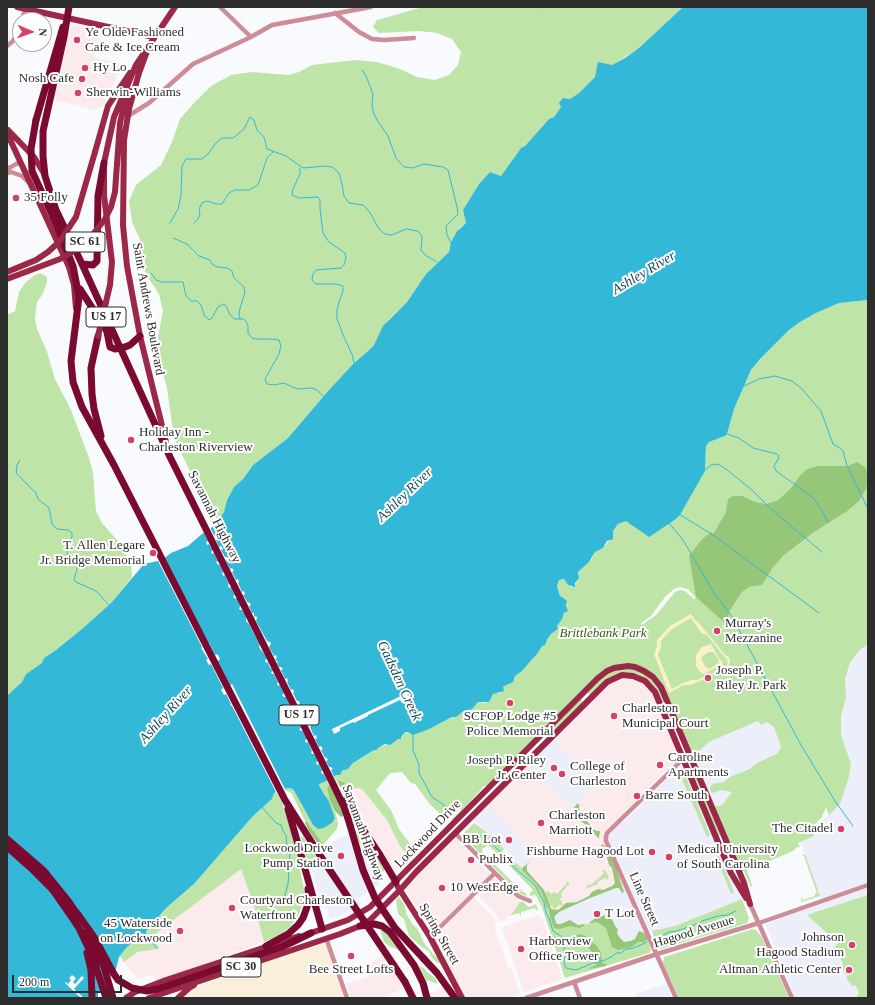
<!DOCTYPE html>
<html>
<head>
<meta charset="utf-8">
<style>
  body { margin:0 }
  #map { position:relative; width:875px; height:1005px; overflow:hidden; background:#f9fafe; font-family:Georgia,serif }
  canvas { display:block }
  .frame { position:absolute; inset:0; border:8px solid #2d2d2e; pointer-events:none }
  .north { position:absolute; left:12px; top:12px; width:40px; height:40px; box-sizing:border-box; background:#fff; border:1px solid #ababab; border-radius:50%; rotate:92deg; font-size:11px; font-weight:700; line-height:16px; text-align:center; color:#2d2d2e }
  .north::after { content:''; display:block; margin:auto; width:14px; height:18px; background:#d24366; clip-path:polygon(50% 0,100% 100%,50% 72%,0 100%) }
  .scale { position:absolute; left:12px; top:975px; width:110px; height:18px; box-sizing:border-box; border:2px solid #2d2d2e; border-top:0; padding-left:5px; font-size:12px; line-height:14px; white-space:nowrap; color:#2d2d2e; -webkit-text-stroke:3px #fff; paint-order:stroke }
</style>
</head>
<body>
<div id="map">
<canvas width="875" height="1005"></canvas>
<div class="frame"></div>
<div class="north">N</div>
<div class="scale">200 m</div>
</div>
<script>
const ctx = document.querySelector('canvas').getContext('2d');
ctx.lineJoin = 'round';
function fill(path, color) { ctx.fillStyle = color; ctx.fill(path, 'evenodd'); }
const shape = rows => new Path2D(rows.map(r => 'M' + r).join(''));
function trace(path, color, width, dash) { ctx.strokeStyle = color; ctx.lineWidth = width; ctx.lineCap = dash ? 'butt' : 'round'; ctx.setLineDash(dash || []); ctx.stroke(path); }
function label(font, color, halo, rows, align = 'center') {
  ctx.font = font + ' Georgia,serif'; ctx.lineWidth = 4; ctx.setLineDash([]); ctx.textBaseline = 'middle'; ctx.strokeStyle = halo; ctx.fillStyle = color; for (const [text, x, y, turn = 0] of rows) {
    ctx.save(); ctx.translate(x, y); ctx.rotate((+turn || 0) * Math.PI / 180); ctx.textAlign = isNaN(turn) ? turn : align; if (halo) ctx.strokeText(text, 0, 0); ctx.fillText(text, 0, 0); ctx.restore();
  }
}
fill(shape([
  [74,24,102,31,94,57,122,64,104,105,100,108,94,110,56,100,53,96,69,29],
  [624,677,640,680,652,691,679,757,678,760,664,772,659,779,657,779,605,834,623,882,553,915,545,893,522,868,537,854,487,804,528,764,573,809,552,739,605,686],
  [360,787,387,820,400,846,406,854,411,855,414,859,405,869,398,871,393,869,390,867,342,794],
  [453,839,458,840,477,861,479,861,485,869,489,871,489,875,457,908,454,909,434,931,430,931,407,893,406,888,408,884],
  [241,869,254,906,264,942,154,982,155,979,153,974,138,979,122,960,142,941],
  [493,878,497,879,499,882,506,890,508,890,518,901,524,902,527,906,530,907,536,904,538,910,536,910,535,908,521,912,521,916,519,913,506,917,506,920,500,922,495,913,477,894],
  [472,898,474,898,494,917,496,924,494,927,501,948,504,945,502,950,509,970,511,967,520,994,506,998,465,998,434,938],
  [538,915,542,917,562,979,524,992,502,929,505,926],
  [382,955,404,989,380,998,351,998,346,984,374,975,368,966],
  [444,987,453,998,429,998,429,995]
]), '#fcebec');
fill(shape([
  [868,644,868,998,795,998,766,925,799,909,822,901,800,842,840,804,849,777,851,764,841,735,841,716,846,697,845,680,850,662,861,649],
  [774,714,793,757,735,789,722,805,714,807,693,757,709,742],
  [552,739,597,784,573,809,528,764],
  [681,767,684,768,729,872,742,899,675,926,650,932,631,889,631,884,627,877,625,876,609,841,608,836,616,827,628,818,678,768],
  [487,804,537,854,522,868,489,834,472,820],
  [349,833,359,842,367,853,371,854,373,864,371,866,373,873,381,884,359,898,360,905,352,911,330,919,327,914,329,913,327,908,321,907,311,866,325,854,332,843],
  [623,882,637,920,641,923,647,935,622,946,580,927,558,926,553,915],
  [666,984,672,998,637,998,636,994]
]), '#eceef9');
fill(shape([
  [322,943,326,945,344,998,180,998,185,993,196,987,278,957]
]), '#faefda');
fill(shape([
  [423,7,683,7,640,47,595,77,579,93,570,99,563,98,561,107,554,117,549,119,525,146,521,148,501,176,490,172,479,184,463,210,466,223,459,228,457,231,451,242,449,252,426,274,407,302,389,319,374,345,368,351,354,363,328,391,288,438,253,465,243,479,234,487,227,500,224,512,218,521,203,498,174,438,167,388,160,364,158,337,163,311,159,294,149,279,145,271,145,261,141,242,132,222,129,201,136,185,161,165,172,142,180,119,194,103,211,86,231,75,252,72,288,75,299,72,312,65,356,60,377,62,400,69,417,77,435,80,449,75,458,65,461,52,452,39,437,33,419,31,379,33,373,27,377,20],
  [40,273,47,277,47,283,42,295,37,302,35,318,37,329,47,352,55,379,71,410,89,458,93,473,96,511,102,523,118,541,131,563,132,577,111,603,82,629,56,650,44,658,42,663,26,674,22,682,7,698,7,313,9,314,15,311,19,292,25,283,35,275],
  [868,300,868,644,861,649,850,662,845,680,846,697,841,716,841,735,851,764,849,777,840,804,829,815,826,807,822,817,811,828,814,836,798,843,800,847,795,848,795,850,747,871,752,885,751,888,744,871,741,871,714,807,722,805,732,792,721,790,713,793,711,792,710,788,712,784,724,782,730,777,750,769,757,763,777,754,781,747,774,727,767,722,761,725,758,721,709,742,693,757,663,686,646,670,610,668,488,786,484,786,453,821,451,820,461,810,460,808,447,821,429,803,415,784,411,783,402,772,390,773,376,790,391,810,399,829,417,853,412,857,411,855,409,857,400,846,387,820,362,789,358,788,344,793,334,777,336,775,350,767,353,763,374,750,377,750,377,749,398,739,401,739,401,737,405,732,410,733,436,725,470,709,478,702,485,703,489,700,491,696,495,693,500,693,503,687,508,685,514,679,515,676,522,671,534,658,542,645,545,644,551,634,558,629,557,626,558,622,566,611,567,603,565,598,560,596,557,586,559,580,564,579,568,585,572,587,575,585,579,577,578,572,591,560,595,552,603,548,613,536,613,531,618,524,625,521,662,528,676,519,680,515,705,471,706,446,709,442,725,436,727,434,734,409,744,386,751,370,760,359,789,330,800,322,816,313,839,303],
  [857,462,846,512,813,533,783,556,772,569,762,585,749,587,742,592,729,612,702,539,711,532,713,535,725,514,728,499,750,499,756,502,766,504,778,500,792,487,800,475,807,469,817,466,847,466],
  [680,587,688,589,696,598,694,599,685,591,680,590,675,592,656,615,642,625,641,623,651,616,665,597,674,589],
  [619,669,633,669,644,673,659,687,666,708,664,708,643,677,632,673,627,673,590,695,588,693,588,691,606,674],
  [581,699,583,702,547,737,545,737,545,734],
  [688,763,695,776,721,836,718,836,688,764],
  [684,772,710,835,707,837,681,777],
  [327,780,330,785,328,792,335,811,338,823,337,829,323,845,304,819,292,794,290,792,286,791,285,789,288,788,293,789,301,803,313,825,324,828,332,823,335,818,329,801,324,794,319,784],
  [277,792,283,805,291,828,305,893,303,904,298,916,289,928,278,936,264,942,254,906,241,869,151,937,159,948,158,949,137,952,124,962,120,956,126,948,142,933,152,942,146,933,166,908,194,884,253,816,272,799,274,793],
  [354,822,385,869,383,872,376,876,371,866,373,864,371,854,367,853,359,842,349,833,358,829],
  [474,823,489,834,504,849,499,855,488,845,482,849,482,852,523,892,526,893,526,896,519,893,462,835],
  [303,836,318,860,308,868,301,837],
  [504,852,523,869,545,893,548,891,551,894,554,892,557,894,567,883,566,881,569,882,569,884,561,893,562,897,560,899,563,905,559,905,555,909,550,905,558,926,568,921,581,927,608,915,622,946,647,935,651,951,649,953,565,978,543,910,536,895,530,896,530,893,533,890,500,856],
  [805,854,820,896,801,902,801,897,803,900,815,896,815,894,817,893,804,856,801,856],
  [719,856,734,892,731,894,716,857],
  [602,870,605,870,609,877,608,879,607,880,606,878,597,882,598,884,585,889,589,884,591,885,604,873],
  [868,895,868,998,859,998,857,996,859,992,855,985,852,986,846,977,849,975,846,975,841,966,843,963,834,948,838,943,807,915],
  [398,896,404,904,407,915,413,925,417,928,424,943,434,955,438,958,441,963,437,963,430,955,429,951,423,948,409,936,404,919,398,914,396,901],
  [742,899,749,918,747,923,661,949,656,947,652,931,675,926],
  [520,902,524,902,527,906,530,907,536,904,538,910,536,910,535,908,521,912,521,916,519,913,505,917,511,915],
  [382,928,402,951,391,947,384,942,380,929],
  [753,929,757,931,761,936,789,998,679,998,663,963,664,957],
  [419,966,424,968,427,972,435,978,438,984,426,980]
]), '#bee4a7');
fill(shape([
  [857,462,866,468,868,478,866,489,859,501,846,512,813,533,783,556,772,569,762,585,749,587,742,592,729,612,727,625,696,597,689,556,702,539,711,532,713,534,725,514,728,499,733,496,742,496,756,502,766,504,778,500,792,487,800,475,807,469,817,466,847,466],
  [339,781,343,782,350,788,355,804,355,808,350,804,338,782],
  [330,785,344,815,341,817,335,811,330,800,327,788],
  [577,804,579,804,579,808,580,813,593,828,596,831,600,831,599,838,597,837,590,828,582,822,573,813,573,809],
  [306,821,327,850,325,854,309,831,305,823],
  [603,844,611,857,616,868,624,892,622,893,619,888,616,888,590,898,559,912,554,917,556,924,561,924,570,920,578,925,585,924,584,926,579,928,569,926,560,929,554,928,550,916,549,909,547,907,542,893,536,884,522,870,523,867,530,862,527,865,527,871,544,890,551,909,558,910,566,903,577,902,589,896,592,892,598,889,603,890,612,886,615,883,612,868,609,865,606,854,602,847,601,845],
  [608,914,611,917,615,926,618,929,617,933,620,938,624,942,630,941,635,939,639,931,644,933,648,939,644,942,638,942,632,947,618,950,612,947,606,928,597,922,589,923,594,919],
  [578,934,586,936,590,941,597,946,601,953,602,963,607,964,606,966,588,969,596,965,596,957,588,947,583,947,577,942,575,938]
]), '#96c778');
fill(shape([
  [691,614,695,620,699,623,726,656,728,656,730,660,729,666,725,671,724,670,691,685,684,685,669,693,654,654,657,646,657,640,670,626],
  [691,618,702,634,706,634,727,660,728,664,725,668,697,680,692,680,683,683,672,689,658,655,661,647,661,641,672,629],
  [711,644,720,660,722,661,723,663,704,674,700,672,696,666,696,655,702,647],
  [709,652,713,652,719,660,718,664,709,669,706,667,701,659,703,656]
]), '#faf0cb');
fill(shape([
  [683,7,868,7,868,300,839,303,816,313,800,322,789,330,760,359,751,370,744,386,734,409,727,434,725,436,709,442,706,446,705,471,680,515,676,519,649,537,626,521,618,524,613,531,613,539,607,541,603,548,595,552,589,562,578,572,579,578,575,583,575,587,568,585,564,579,559,580,557,586,560,596,564,598,567,601,566,606,568,611,564,613,562,619,557,626,558,629,551,634,547,640,545,645,542,646,537,654,522,671,515,676,513,682,503,687,504,691,493,694,489,702,478,702,472,709,464,711,456,717,452,717,427,730,413,735,408,732,405,732,401,737,401,739,398,739,390,745,385,744,377,749,377,750,374,750,353,763,348,769,342,771,340,775,336,775,332,779,321,783,319,785,324,794,329,801,335,818,332,823,324,828,318,829,313,825,301,803,293,789,288,788,274,793,272,799,253,816,194,884,166,908,146,932,146,933,153,943,142,933,126,948,119,957,116,969,98,993,98,998,7,998,7,698,8,695,22,682,26,674,42,663,44,658,56,650,82,629,111,603,144,564,162,560,171,553,188,546,202,534,214,526,224,512,227,500,234,487,243,479,253,465,288,438,328,391,354,363,368,351,374,345,383,326,407,302,426,274,449,252,451,242,457,231,466,223,463,210,479,184,490,172,501,176,521,148,525,146,549,119,554,117,561,107,559,103,563,98,570,99,579,93,595,77,598,62,612,65,625,58,640,47]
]), '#33b9d7');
fill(shape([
  [210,527,215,537,217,536,218,539,216,540,219,547,221,546,223,549,221,550,225,557,227,557,228,559,226,561,230,569,232,568,234,571,232,572,236,580,238,579,239,582,238,583,242,592,244,591,245,594,243,595,248,603,249,602,251,605,249,606,252,613,254,613,254,617,256,616,257,618,256,621,267,641,270,642,271,644,269,647,274,656,276,655,277,658,275,659,278,662,277,663,279,667,281,667,283,669,281,670,285,679,287,678,288,681,287,682,291,690,293,689,294,692,293,693,297,701,299,701,300,704,298,705,302,713,304,712,306,715,304,716,308,724,310,724,311,726,310,727,314,736,316,735,317,738,315,739,319,747,321,746,323,749,321,750,325,758,326,757,328,760,326,761,329,767,331,767,333,769,331,770,335,779,332,781,328,782,324,774,322,774,321,772,322,770,319,764,317,765,316,762,318,761,314,754,312,754,311,752,312,751,308,742,306,743,305,740,307,739,303,731,301,731,299,729,301,728,297,719,295,720,294,717,295,716,291,708,289,709,288,706,290,705,286,697,284,697,282,695,284,693,280,685,278,686,277,683,278,682,274,674,272,674,271,672,273,671,269,666,268,662,266,663,265,660,267,659,263,652,260,649,259,646,260,645,253,632,249,624,246,621,246,616,242,610,240,610,239,608,241,606,237,598,235,599,233,596,235,595,231,587,229,588,228,585,229,584,225,575,223,576,222,573,224,572,219,564,218,565,216,562,218,561,214,553,212,554,211,552,213,550,209,544,207,545,206,542,208,541,203,531],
  [164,556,209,644,210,643,210,645,215,655,217,654,218,655,220,659,218,661,230,685,232,684,286,791,277,794,232,706,230,705,231,704,226,694,224,695,221,690,223,688,211,664,209,665,206,660,208,659,201,648,202,647,157,559],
  [407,693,410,699,402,703,400,700,368,715,368,716,354,723,353,722,340,728,340,731,334,734,332,729],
  [72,975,76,978,73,982,75,984,82,976,84,978,74,989,84,998,81,998,65,983,66,982,68,984,71,980,69,978]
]), '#f9fafe');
trace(shape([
  [541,7,541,8],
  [362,70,366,76,373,94,372,106,374,114,377,120,388,136,396,158,404,167,412,168,424,164,443,167,448,170,457,207,458,214,446,226,447,235,451,243],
  [300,168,300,174,293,189,292,195,299,198,318,197,320,200,320,209,323,233,329,242,345,253,346,258,344,265,341,268,316,270,313,274,312,280,316,284,336,284,343,286,343,291,339,302,337,310,337,319,344,337,352,354,354,363],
  [170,223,178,209,181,196,182,166,186,159,202,159,208,154,216,143,222,138,233,138,238,134,244,129,250,117,254,120,257,130,264,137,267,149,286,156,303,168,325,166,332,167,339,173,342,184,344,196,349,203,363,205,369,211,379,229,385,234,392,235,406,229,418,231,422,236,421,250,425,255,437,262],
  [194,223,198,219,200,214,199,209,202,203,207,201,217,204,222,204,229,193,235,190,249,190,258,185,267,158,273,152],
  [173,238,187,244,199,256,210,260,213,265,218,267,227,268,232,271,234,278,244,287,245,292,239,312,240,319],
  [151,273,156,280,162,282,183,282,186,296,191,301,197,301,201,305,204,315,209,320,212,318,218,307,224,304,227,308,230,315,235,319,243,319,246,321,248,326,248,333,252,338,255,339,270,339,279,340,281,346,279,354,265,379,267,384,274,385,284,383,297,389,312,388,317,390,324,397],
  [744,386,759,379,775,376,792,381,801,388,821,411,833,444,840,448,843,451,847,466,868,509],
  [727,434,739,438,753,448,777,454,779,456,778,459,774,466,776,471,811,496,820,507,828,522],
  [20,460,17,465,16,473,36,493,38,499,49,508,52,524,57,529,68,530,72,533,72,537,67,546,67,554,77,560,78,565,74,580,76,582,96,591,109,605],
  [704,471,711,465,718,464,726,469,753,491,771,509,822,552],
  [679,514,713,535,819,613],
  [669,523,683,540,714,593,732,617,801,745,835,801,853,826],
  [413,733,413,750,419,765,419,773,432,797,444,805,450,814],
  [262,807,276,823,281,825,283,831,286,835,287,849,290,854,288,884,285,895,281,904],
  [468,840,480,836,485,836,517,870,535,885,544,902,546,913,549,918,553,931,561,936,564,943,564,950,565,955,564,963,566,968,576,970,593,963,605,960,613,956,616,953,621,953,626,949,634,948,647,942],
  [656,939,669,932,677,931,688,927,691,927,695,924,699,924,702,921,718,916,727,915,736,911],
  [153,943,157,948]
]), '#33b9d7', 1);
trace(shape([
  [220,7,251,37],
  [335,13,359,32,372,39,384,40,414,38],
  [22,20,25,9],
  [7,46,12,42,17,35,20,27],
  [128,116,149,103,193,64,251,37,272,25,371,7],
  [7,169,20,162],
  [7,173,11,172,22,176,28,182],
  [456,834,518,896,530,901],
  [750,904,792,998],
  [430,937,495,873],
  [326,938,347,998],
  [574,982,580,998],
  [526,998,657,954,759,923,868,885],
  [676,998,606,841,606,837,607,833,683,759]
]), '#ce8d96', 4.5);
trace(shape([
  [17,7,154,37],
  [149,46,139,73,129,109,124,140,123,225,127,266,140,336,166,442],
  [8,130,34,157,45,175],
  [7,133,69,267,74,285,76,308],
  [95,152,108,106,130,73],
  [117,164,120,123,124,106,130,91],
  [106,302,110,285,112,262,104,195,104,163,114,117,136,65,175,7],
  [398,887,430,937,462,998],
  [308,934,348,920,370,907,598,678,607,671,614,668,628,666,635,667,644,671,653,677,661,687,744,883,750,904],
  [126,998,135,992,166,980,299,936],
  [149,998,340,934,360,926,370,920,400,890,417,871,607,682,622,675,633,676,645,681,655,692,731,873,746,898],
  [178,998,189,988,194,985]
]), '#9b2846', 6);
trace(shape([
  [69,7,64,37,43,131,43,156,45,176,56,210,82,264,170,457,334,786,344,807,350,825],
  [36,120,63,27],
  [54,219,73,266,79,297,71,361,73,382,82,407,114,465,285,800,321,857],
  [82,264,93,265,97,261,98,196,104,163],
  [80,289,104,326,107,332,110,347,115,349,125,347,130,345,140,336],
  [98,336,91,368,92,394,94,409,101,436],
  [344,801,380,855,396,882],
  [288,809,322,929],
  [7,839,44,871,69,902,79,917],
  [7,847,33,870,52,889,71,916,79,928,93,958,106,998],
  [360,926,374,924,382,926,390,932,414,965,423,983,427,998],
  [87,931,104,967,113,998],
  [266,946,288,934,298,925,303,918,307,907,309,896,308,889],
  [87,953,91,970,92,998],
  [424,959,437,973,455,998],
  [229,965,282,947,311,933],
  [405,982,413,998]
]), '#7a0a30', 7);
trace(shape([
  [7,272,36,260,48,252,60,241,76,217,95,152],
  [7,279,60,259,79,248,94,233,105,219,111,207,115,192,117,164],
  [98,336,106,302]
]), '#9b2846', 6);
trace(shape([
  [36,120,31,149,32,171,54,219],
  [350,825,363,870,375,898,395,928,424,959],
  [321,857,405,982],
  [77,913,94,937,114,974,118,980,132,988,147,991,158,989,229,965]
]), '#7a0a30', 7);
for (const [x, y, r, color] of [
  [77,40,4,"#d24366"],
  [85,68,4,"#d24366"],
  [82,79,4,"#d24366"],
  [78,93,4,"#d24366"],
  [16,198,4,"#d24366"],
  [131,440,4,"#d24366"],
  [153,553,4,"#d24366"],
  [717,631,4,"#d24366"],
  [708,678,4,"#d24366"],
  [510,703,4,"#d24366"],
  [614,716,4,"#d24366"],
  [660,765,4,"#d24366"],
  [554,768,4,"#d24366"],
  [562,774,4,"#d24366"],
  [637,796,4,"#d24366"],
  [541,823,4,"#d24366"],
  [841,829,4,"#d24366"],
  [509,840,4,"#d24366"],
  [652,852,4,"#d24366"],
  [341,856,4,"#d24366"],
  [669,857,4,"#d24366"],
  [471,860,4,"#d24366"],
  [442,888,4,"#d24366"],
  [232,908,4,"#d24366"],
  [597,914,4,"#d24366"],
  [180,931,4,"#d24366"],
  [852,945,4,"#d24366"],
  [521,949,4,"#d24366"],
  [351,956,4,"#d24366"],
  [849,970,4,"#d24366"]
]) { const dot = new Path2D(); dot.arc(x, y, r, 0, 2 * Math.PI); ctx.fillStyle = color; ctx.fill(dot); trace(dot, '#fff', 1.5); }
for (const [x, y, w] of [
  [85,242,40],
  [106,317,40],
  [299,715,40],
  [241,967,40]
]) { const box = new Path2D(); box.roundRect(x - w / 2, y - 10, w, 20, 3); ctx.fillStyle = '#fff'; ctx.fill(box); trace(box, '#2d2d2e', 1); }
label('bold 12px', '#2d2d2e', null, [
  ["SC 61",85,242],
  ["US 17",106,317],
  ["US 17",299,715],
  ["SC 30",241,967]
]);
label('13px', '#2d2d2e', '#fff', [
  ["Ye Olde Fashioned",85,33],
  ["Cafe & Ice Cream",85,48],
  ["Hy Lo",93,68],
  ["Nosh Cafe",74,79,"right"],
  ["Sherwin-Williams",86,93],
  ["35 Folly",24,198],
  ["Holiday Inn -",139,433],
  ["Charleston Riverview",139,448],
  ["T. Allen Legare",145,546,"right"],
  ["Jr. Bridge Memorial",145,561,"right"],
  ["Murray's",725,624],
  ["Mezzanine",725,639],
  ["Joseph P.",716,671],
  ["Riley Jr. Park",716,686],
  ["Charleston",622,709],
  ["Municipal Court",622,724],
  ["SCFOP Lodge #5",510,717,"center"],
  ["Police Memorial",510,732,"center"],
  ["Caroline",668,758],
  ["Apartments",668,773],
  ["Joseph P. Riley",546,761,"right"],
  ["Jr. Center",546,776,"right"],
  ["College of",570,767],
  ["Charleston",570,782],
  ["Barre South",645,796],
  ["Charleston",549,816],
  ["Marriott",549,831],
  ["The Citadel",833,829,"right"],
  ["BB Lot",501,840,"right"],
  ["Lockwood Drive",333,849,"right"],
  ["Pump Station",333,864,"right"],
  ["Medical University",677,850],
  ["of South Carolina",677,865],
  ["Fishburne Hagood Lot",644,852,"right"],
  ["Publix",479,860],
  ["10 WestEdge",450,888],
  ["Courtyard Charleston",240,901],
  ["Waterfront",240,916],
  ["T Lot",605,914],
  ["45 Waterside",172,924,"right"],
  ["on Lockwood",172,939,"right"],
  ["Johnson",844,938,"right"],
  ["Hagood Stadium",844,953,"right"],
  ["Harborview",529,942],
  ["Office Tower",529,957],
  ["Bee Street Lofts",351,970,"center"],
  ["Altman Athletic Center",841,970,"right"]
], 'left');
label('13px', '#2d2d2e', '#fff', [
  ["Saint Andrews Boulevard",148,309,80],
  ["Savannah Highway",214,517,63],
  ["Savannah Highway",363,833,70],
  ["Lockwood Drive",428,834,-46],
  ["Line Street",644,899,66],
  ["Hagood Avenue",694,932,-17],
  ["Spring Street",439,934,60]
]);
label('italic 13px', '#325d09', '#fff', [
  ["Brittlebank Park",603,634]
]);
label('italic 14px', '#124956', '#fff', [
  ["Ashley River",644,273,-31],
  ["Ashley River",405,495,-44],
  ["Gadsden Creek",399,681,65],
  ["Ashley River",166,715,-48]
]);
</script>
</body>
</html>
